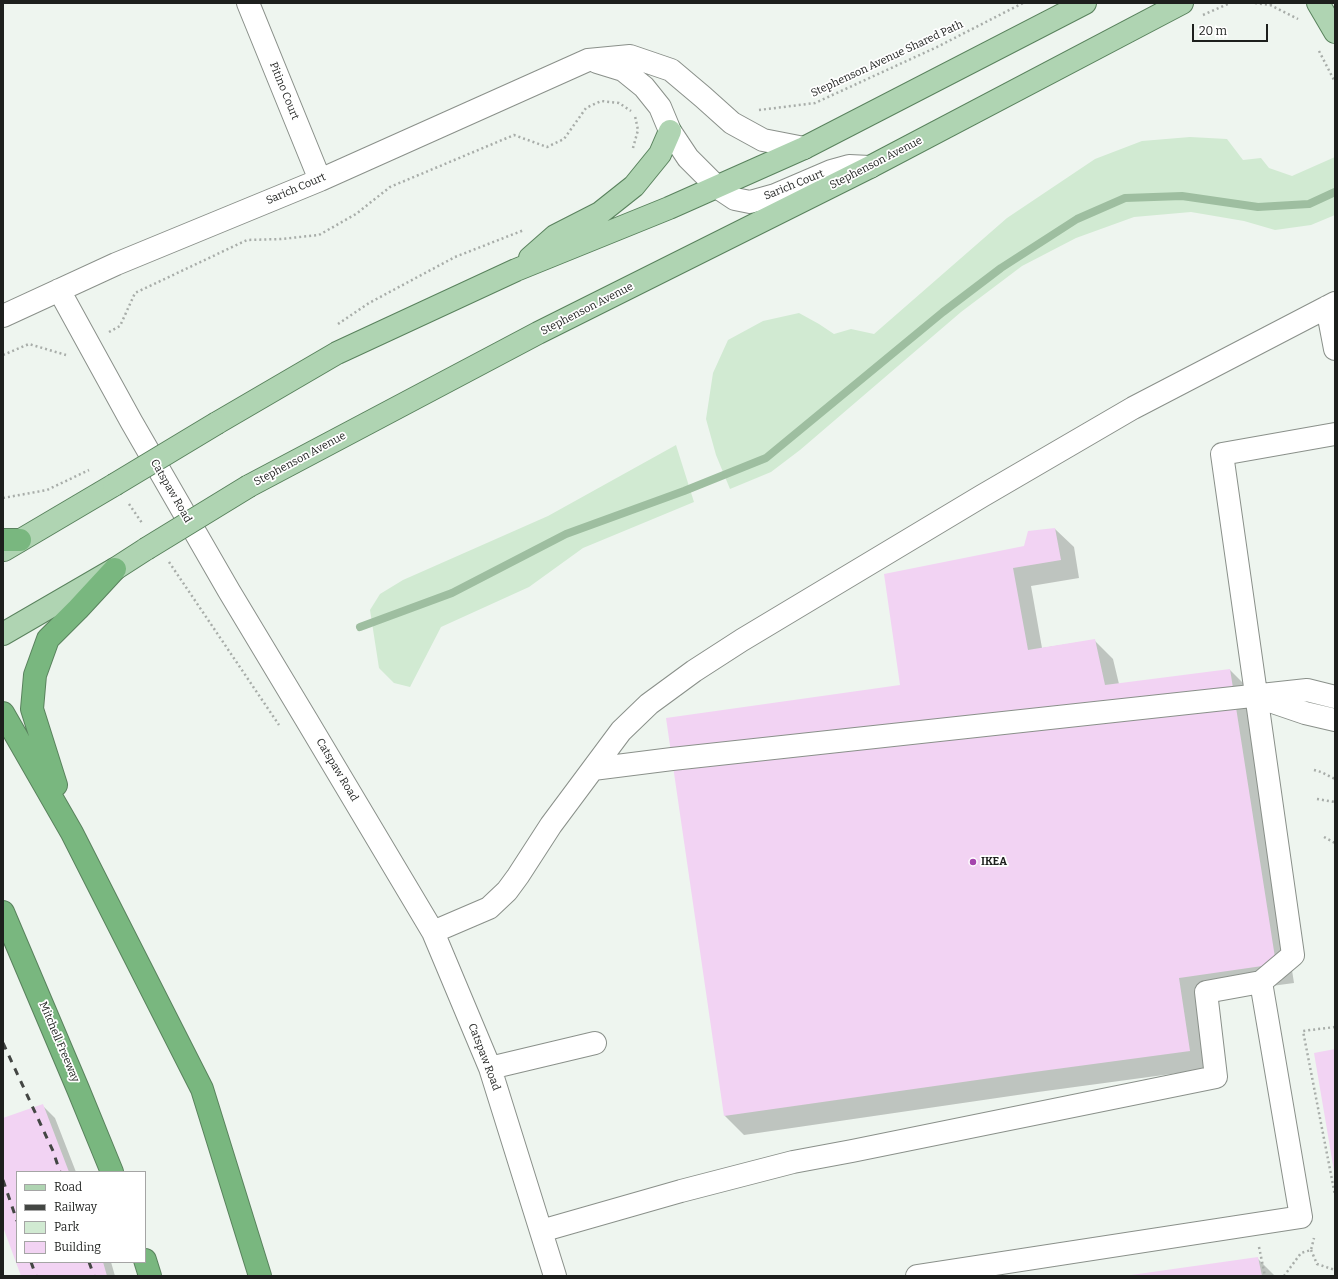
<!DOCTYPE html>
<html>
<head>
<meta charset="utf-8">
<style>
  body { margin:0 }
  #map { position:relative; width:1338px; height:1279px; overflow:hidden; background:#eef5ef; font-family:Bitter,serif }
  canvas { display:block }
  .frame { position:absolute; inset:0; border:4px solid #1d1f1d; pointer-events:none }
  .legend { position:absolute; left:16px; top:1171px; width:130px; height:92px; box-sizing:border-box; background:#fff; border:1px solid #a5a5a5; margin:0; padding:5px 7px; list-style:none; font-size:12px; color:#1d1f1d }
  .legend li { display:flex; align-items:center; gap:8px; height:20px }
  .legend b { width:20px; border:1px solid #a5a5a5 }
  .scale { position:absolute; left:1192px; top:24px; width:76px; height:18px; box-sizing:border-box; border:2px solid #1d1f1d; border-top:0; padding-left:5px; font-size:12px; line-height:14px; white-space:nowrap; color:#1d1f1d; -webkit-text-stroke:3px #fff; paint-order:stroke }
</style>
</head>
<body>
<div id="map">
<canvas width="1338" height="1279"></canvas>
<div class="frame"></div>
<ul class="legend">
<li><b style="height:5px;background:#afd4b2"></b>Road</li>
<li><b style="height:5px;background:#434643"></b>Railway</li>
<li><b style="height:11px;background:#d1ead2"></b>Park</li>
<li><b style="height:11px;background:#f2d3f3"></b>Building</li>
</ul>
<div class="scale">20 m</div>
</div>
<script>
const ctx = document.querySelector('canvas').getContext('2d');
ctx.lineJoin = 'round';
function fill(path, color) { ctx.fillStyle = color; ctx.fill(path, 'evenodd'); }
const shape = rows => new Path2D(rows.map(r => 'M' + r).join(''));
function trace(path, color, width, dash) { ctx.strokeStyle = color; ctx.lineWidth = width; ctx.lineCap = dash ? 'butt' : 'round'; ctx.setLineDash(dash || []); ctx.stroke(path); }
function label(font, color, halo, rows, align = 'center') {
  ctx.font = font + ' Bitter,serif'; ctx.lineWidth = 3.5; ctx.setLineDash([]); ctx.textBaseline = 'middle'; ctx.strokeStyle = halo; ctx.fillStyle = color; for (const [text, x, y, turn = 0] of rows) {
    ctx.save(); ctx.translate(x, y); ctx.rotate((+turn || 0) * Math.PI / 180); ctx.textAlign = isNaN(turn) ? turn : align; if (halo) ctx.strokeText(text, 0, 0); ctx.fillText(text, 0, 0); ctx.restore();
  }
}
fill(shape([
  [1190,137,1227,139,1243,160,1261,158,1269,168,1292,176,1335,157,1335,215,1311,225,1275,230,1244,221,1191,212,1134,217,1076,238,1022,266,961,312,800,450,771,472,730,489,716,455,706,419,713,373,728,340,763,321,799,313,819,324,834,334,851,329,874,334,1007,218,1095,159,1142,141],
  [676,445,694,502,583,548,529,587,441,627,410,687,394,683,379,668,370,610,380,594,403,580,548,516]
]), '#d1ead2');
fill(shape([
  [1055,529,1074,547,1079,578,1031,586,1042,648,1094,640,1113,659,1119,684,1230,670,1248,688,1294,983,1197,996,1208,1069,1038,1092,744,1135,725,1116,667,719,901,686,1025,546],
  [42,1105,55,1118,76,1172,17,1172,17,1262,3,1224,3,1119],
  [1258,1259,1275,1276,1132,1276],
  [17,1262,111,1262,115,1276,22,1276]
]), '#0003');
trace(shape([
  [360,627,452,593,566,534,684,491,766,458,943,312,1001,268,1077,219,1125,198,1182,196,1258,207,1309,204,1335,192]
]), '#9ebea0', 8);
fill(shape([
  [1055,528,1061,560,1013,568,1028,650,1095,639,1105,685,1230,669,1276,964,1179,978,1190,1051,1019,1074,724,1116,666,718,900,685,884,574,1024,546,1028,531],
  [1335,1049,1335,1171,1334,1171,1314,1053],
  [43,1104,69,1172,17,1172,17,1262,103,1262,107,1276,21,1276,3,1227,3,1118],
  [1258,1257,1262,1276,1131,1276,1131,1275]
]), '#f2d3f3');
const minor = shape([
  [248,3,320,180],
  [597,62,623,70,644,87,660,107,670,131,688,158,717,187,735,199,750,202,775,195,831,171,849,166,870,167],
  [59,290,131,421,229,591,306,719,433,932,490,1068,555,1276],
  [1327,307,1335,349],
  [3,316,116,264,320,180,588,60,630,56,671,70,703,97,732,123,763,140,804,148],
  [1261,698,1305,713,1335,720],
  [593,769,672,759,1307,690,1335,697],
  [433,932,489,908,507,891,518,876,551,825,621,731,649,704,694,671,742,640,982,496,1133,408,1335,303],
  [1261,982,1293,955,1222,454,1335,434],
  [490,1068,595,1043],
  [541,1231,681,1191,793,1162,852,1151,1216,1077,1206,992,1261,982,1301,1217,917,1276]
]);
const major = shape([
  [1318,3,1335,32],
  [530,258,555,236,600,213,634,186,660,154,670,131],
  [217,423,337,353,516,270,669,208,804,148,1085,3],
  [249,486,538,333,870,167,1182,3],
  [4,550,114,485],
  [3,634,115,569,146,549]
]);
const highway = shape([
  [3,540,20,540],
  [3,713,72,833,202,1089,260,1276],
  [56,785,32,709,35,675,48,639,78,609,115,569],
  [3,912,78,1089,112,1172],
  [145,1260,150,1276]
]);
trace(minor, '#8a908a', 24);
trace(major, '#59825d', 24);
trace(highway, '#59825d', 24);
trace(shape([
  [1255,3,1270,5,1272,3],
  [1270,5,1298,19],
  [1203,15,1230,3],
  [1319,51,1335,82],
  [759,110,815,103,937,47,1023,3],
  [633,148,638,130,635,116],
  [338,324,369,303,455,257,524,230],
  [109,332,120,326,135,293,247,240,281,239,319,235,356,214,390,187,514,135,547,147,564,139,586,108,601,101,619,103,631,111],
  [3,355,29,344,66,355],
  [3,498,47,490,89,470],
  [129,504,142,523],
  [169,562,279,725],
  [1314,770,1321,772,1335,779],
  [1317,799,1335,802],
  [1324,837,1335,843],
  [1335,1027,1303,1031,1335,1195],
  [1259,1247,1265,1276],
  [1311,1250,1317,1264,1335,1270],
  [1284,1276,1301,1253,1311,1250,1314,1238]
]), '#a8ada9', 2.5, [2, 3]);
trace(minor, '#fff', 22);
trace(major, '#afd4b2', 22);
trace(highway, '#79b77f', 22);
trace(shape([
  [3,1043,53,1151,60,1172],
  [3,1180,17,1221],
  [31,1262,36,1276],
  [89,1262,94,1276]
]), '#434643', 3, [7, 7]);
const majorBridge = shape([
  [114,485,217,423],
  [146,549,249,486]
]);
trace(majorBridge, '#59825d', 24, []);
trace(majorBridge, '#afd4b2', 22);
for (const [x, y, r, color] of [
  [973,862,4,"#a545ad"]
]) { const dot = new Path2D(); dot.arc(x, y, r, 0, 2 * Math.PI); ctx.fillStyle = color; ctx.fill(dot); trace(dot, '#fff', 1.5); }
label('11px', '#1d1f1d', '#fff', [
  ["Stephenson Avenue Shared Path",887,59,-25],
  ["Pitino Court",284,91,68],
  ["Stephenson Avenue",876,163,-27],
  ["Sarich Court",794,185,-22],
  ["Sarich Court",296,189,-23],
  ["Stephenson Avenue",587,309,-27],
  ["Stephenson Avenue",300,459,-28],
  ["Catspaw Road",171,491,60],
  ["Catspaw Road",337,770,59],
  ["Mitchell Freeway",59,1042,67],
  ["Catspaw Road",484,1057,69]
]);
label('bold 11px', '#1d1f1d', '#fff', [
  ["IKEA",981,862]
], 'left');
</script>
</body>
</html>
